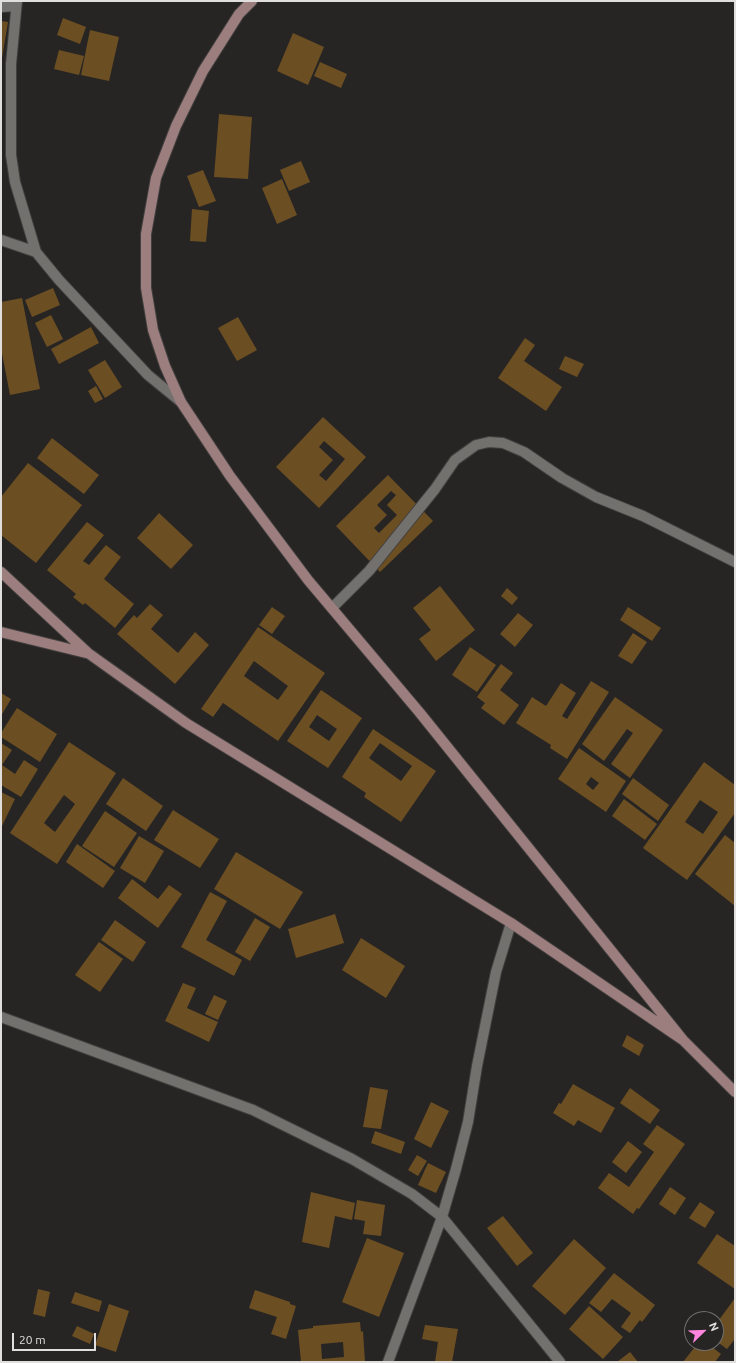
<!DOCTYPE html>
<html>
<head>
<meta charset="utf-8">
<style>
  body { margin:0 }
  #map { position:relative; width:736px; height:1363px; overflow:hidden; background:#272523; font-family:Ubuntu,sans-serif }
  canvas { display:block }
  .frame { position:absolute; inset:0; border:2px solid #e0dfdd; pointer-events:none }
  .north { position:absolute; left:684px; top:1311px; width:40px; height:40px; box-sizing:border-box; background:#272523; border:1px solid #716f6d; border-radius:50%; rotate:67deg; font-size:11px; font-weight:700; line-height:16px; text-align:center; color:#e0dfdd }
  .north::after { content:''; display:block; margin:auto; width:14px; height:18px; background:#ff85df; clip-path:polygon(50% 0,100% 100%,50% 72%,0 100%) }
  .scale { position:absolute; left:12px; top:1333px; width:84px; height:18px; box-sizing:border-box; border:2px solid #e0dfdd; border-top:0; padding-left:5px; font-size:12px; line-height:14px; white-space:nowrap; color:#e0dfdd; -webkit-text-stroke:3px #272523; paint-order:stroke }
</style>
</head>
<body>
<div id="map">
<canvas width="736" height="1363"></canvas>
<div class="frame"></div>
<div class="north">N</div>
<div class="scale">20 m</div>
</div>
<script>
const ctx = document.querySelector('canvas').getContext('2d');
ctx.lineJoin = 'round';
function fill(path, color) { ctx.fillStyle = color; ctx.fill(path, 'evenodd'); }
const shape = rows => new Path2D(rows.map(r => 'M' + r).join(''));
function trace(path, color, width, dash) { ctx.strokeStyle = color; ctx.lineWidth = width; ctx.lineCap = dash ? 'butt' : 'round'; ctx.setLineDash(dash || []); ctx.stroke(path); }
fill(shape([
  [63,18,86,27,80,44,57,35],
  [1,21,8,22,2,58,1,58],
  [90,30,119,37,109,81,81,75],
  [293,33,324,47,308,85,277,71],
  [59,50,84,56,79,75,54,69],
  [320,62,347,74,341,88,314,76],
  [219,114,252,117,248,179,214,177],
  [301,161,310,182,289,191,280,170],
  [203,170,216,201,199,207,187,176],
  [282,179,297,215,277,224,262,188],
  [192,209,209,211,206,242,190,241],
  [53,288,60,305,32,317,25,300],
  [22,298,40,389,10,395,1,348,1,302],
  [51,315,63,339,47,347,35,323],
  [238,317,257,350,237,361,218,328],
  [91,327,99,343,59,364,51,349],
  [525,338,535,345,524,361,562,387,546,411,498,378],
  [565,356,584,364,577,377,559,369],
  [105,360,122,387,105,398,88,370],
  [96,386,103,399,95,403,88,391],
  [323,417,366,457,319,508,276,467],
  [324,441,345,459,326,481,319,475,333,460,319,447],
  [52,438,99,475,84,494,37,458],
  [28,463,82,505,36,563,1,535,1,497],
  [388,475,433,521,380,572,336,526],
  [391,491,396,495,387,505,397,515,379,533,374,528,387,515,377,505],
  [159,513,193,545,171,569,137,538],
  [87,522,104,535,83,561,89,565,106,545,121,557,104,579,134,604,115,628,85,603,83,605,73,597,76,594,47,570],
  [440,586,475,630,436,661,419,639,431,630,413,608],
  [507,588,518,598,512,605,501,596],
  [150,604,163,615,151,629,178,653,195,632,209,645,175,684,117,634,134,615,137,618],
  [272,607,285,616,272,634,259,625],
  [628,607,661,628,652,641,620,620],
  [518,613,533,625,515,647,500,634],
  [258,627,325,673,278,741,223,703,213,717,201,709],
  [254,661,288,686,278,700,244,676],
  [633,633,647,642,632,664,618,656],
  [470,647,496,665,477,692,452,675],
  [501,664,513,673,500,690,519,705,504,725,481,708,485,703,477,697],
  [591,681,609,692,567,759,550,748,551,745,516,723,532,697,546,706,561,683,576,693,562,716,567,719],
  [321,690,362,718,328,768,287,741],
  [317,715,337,729,329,741,309,727],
  [1,693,11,699,1,716],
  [615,697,663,730,630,778,611,764,633,733,627,729,604,761,582,744],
  [17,708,57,734,40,762,1,737,1,733],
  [373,729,436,771,401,822,364,797,366,793,342,777],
  [380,743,412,766,401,781,369,758],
  [69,742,116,773,57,864,10,833],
  [64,795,75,804,55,832,44,823],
  [1,743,12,750,2,765,15,774,24,760,38,769,21,797,1,785],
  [579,748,626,781,606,812,558,779],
  [591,777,599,783,593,790,586,784],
  [704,762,735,785,735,813,687,880,643,848],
  [700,800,718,812,703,834,685,822],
  [123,778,163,806,146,831,106,804],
  [633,778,669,805,658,821,622,794],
  [1,792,15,799,2,826,1,825],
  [624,799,657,824,645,840,612,816],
  [173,810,219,839,200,868,154,840],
  [105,811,137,833,114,867,82,846],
  [725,835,735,843,735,906,695,874],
  [139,836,164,851,145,883,120,868],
  [77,844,115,871,103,888,66,862],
  [236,852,303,892,280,929,214,889],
  [132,879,158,899,169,885,182,894,158,928,118,898],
  [210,892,227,901,206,940,242,960,234,976,181,947],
  [335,914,344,943,296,958,288,929],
  [255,918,270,927,250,961,235,952],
  [115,920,146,942,133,962,101,940],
  [361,938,405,966,386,998,342,970],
  [99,942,123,959,100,992,75,975],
  [183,983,196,988,187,1008,218,1022,209,1042,165,1021],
  [214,995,227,1001,218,1020,205,1014],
  [627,1035,644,1045,639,1056,622,1046],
  [573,1084,615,1108,601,1133,578,1120,574,1126,553,1113,559,1103,561,1104],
  [370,1087,388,1090,381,1129,363,1127],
  [630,1088,660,1110,650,1124,620,1103],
  [431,1102,449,1111,431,1148,414,1139],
  [657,1125,685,1144,639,1209,637,1208,633,1214,598,1188,609,1173,629,1187,654,1152,643,1144],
  [375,1131,405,1142,401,1154,371,1143],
  [628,1141,642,1152,626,1173,612,1162],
  [417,1155,427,1161,418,1176,408,1170],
  [428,1163,446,1172,436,1193,418,1185],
  [670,1187,686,1198,675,1215,659,1204],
  [311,1192,355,1203,352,1220,335,1216,329,1248,302,1242],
  [357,1200,385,1205,381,1236,363,1234,365,1221,354,1219],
  [700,1202,715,1212,705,1228,689,1218],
  [503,1216,533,1253,517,1266,487,1228],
  [717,1234,735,1246,735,1289,697,1263],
  [367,1238,404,1253,379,1317,342,1302],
  [574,1239,606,1268,565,1315,532,1286],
  [614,1273,655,1305,642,1322,640,1320,630,1333,621,1327,631,1313,612,1299,601,1312,589,1303],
  [38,1289,50,1292,45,1317,33,1314],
  [255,1290,290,1302,290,1304,296,1306,286,1339,271,1334,277,1317,249,1308],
  [75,1292,102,1301,99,1312,71,1303],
  [735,1298,735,1339,727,1349,716,1341,716,1324],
  [109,1304,129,1311,116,1352,95,1345],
  [589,1306,623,1337,603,1359,569,1329],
  [360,1322,361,1332,363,1331,365,1362,301,1362,298,1330,313,1328,313,1326],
  [343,1342,344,1357,322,1359,321,1344],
  [425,1325,458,1329,452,1362,435,1362,438,1342,422,1339],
  [77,1326,94,1334,90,1344,72,1336],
  [698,1343,707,1343,721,1354,715,1362,683,1362],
  [630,1352,638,1362,617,1362]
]), '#6c4e23');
const minor = shape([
  [17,1,11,64,11,155,15,182,36,252,59,280,148,375,181,402],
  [1,7,16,6],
  [1,240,36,252],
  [332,608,369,571,435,489,455,460,476,445,489,442,503,443,524,452,562,478,596,497,643,516,735,562],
  [1,1017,253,1110,352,1159,412,1194,442,1217,560,1362],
  [388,1362,442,1217,456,1169,468,1122,477,1066,496,972,511,923]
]);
const secondary = shape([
  [252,1,239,14,203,71,176,126,156,178,146,234,146,288,153,330,165,366,181,402,230,476,308,580,420,713,683,1040],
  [1,572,88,653,186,723,511,923,683,1040,735,1092],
  [1,632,86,653]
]);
trace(minor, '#42403e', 12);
trace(secondary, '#42403e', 12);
trace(minor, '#73716e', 10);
trace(secondary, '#9d7e7f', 10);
</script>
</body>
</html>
